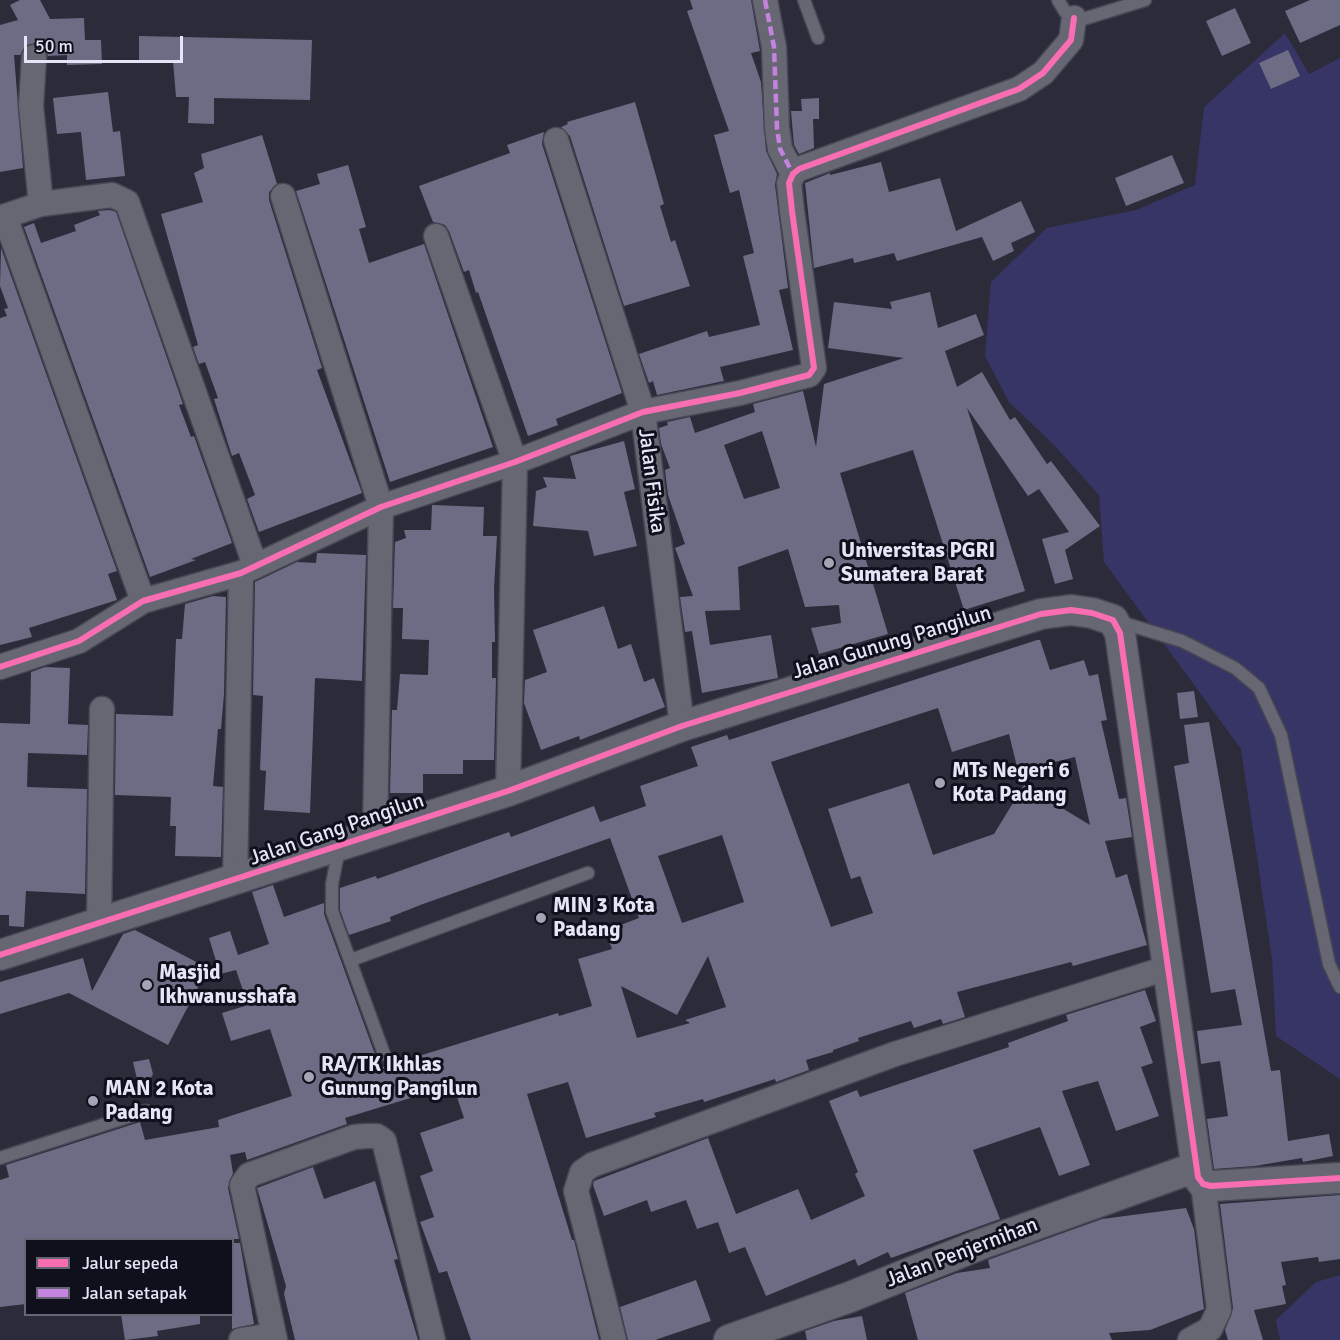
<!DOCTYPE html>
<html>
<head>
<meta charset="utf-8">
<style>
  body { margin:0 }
  #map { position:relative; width:1340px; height:1340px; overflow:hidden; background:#2b2b3a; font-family:Signika,sans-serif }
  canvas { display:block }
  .legend { position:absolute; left:24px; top:1238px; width:210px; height:78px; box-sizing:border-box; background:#10101c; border:2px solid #656574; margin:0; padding:8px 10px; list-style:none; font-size:18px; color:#e4e5f7 }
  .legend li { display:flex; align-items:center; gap:12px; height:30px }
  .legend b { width:30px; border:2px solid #656574 }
  .scale { position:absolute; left:24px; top:36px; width:159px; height:27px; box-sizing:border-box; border:3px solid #e4e5f7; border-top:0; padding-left:8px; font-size:18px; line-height:21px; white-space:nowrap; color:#e4e5f7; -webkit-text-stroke:4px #10101c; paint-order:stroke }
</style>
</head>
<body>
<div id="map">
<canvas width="1340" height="1340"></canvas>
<ul class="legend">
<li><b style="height:8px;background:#f96db3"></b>Jalur sepeda</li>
<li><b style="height:8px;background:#c483df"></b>Jalan setapak</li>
</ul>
<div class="scale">50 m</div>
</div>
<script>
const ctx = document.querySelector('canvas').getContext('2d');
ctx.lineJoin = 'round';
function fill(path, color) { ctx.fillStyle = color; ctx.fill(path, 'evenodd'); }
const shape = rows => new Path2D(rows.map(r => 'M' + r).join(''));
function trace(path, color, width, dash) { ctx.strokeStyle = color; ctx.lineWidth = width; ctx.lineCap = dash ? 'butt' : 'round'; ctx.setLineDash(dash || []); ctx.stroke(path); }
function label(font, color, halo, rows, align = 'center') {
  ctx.font = font + ' Signika,sans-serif'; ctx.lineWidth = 6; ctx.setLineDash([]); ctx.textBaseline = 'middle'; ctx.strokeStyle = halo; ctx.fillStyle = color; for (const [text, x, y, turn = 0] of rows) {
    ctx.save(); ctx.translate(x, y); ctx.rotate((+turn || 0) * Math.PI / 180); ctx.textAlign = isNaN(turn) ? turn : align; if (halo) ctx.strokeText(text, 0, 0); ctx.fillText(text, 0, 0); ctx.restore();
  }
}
fill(shape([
  [1285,33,1309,74,1340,58,1340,1079,1276,1036,1272,959,1241,749,1104,562,1099,495,1054,445,1009,402,985,356,991,282,1047,228,1136,210,1195,185,1204,107],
  [1340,1275,1340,1340,1280,1340,1276,1320,1316,1282]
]), '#363565');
fill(shape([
  [20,0,40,0,50,19,84,18,85,40,101,40,102,64,67,65,67,55,48,56,42,46,35,43,27,45,20,55,14,55,23,168,0,172,0,25,18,20,10,5],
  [690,0,751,0,760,51,751,53,761,82,766,151,777,174,775,185,788,288,779,290,793,350,720,367,724,381,657,395,653,381,649,383,639,354,707,331,709,337,760,325,743,256,754,253,739,190,730,193,714,135,729,131,687,11,693,9],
  [1310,0,1340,0,1340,25,1300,43,1285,11],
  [1235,8,1251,43,1222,56,1206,21],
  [139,36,312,40,310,100,214,98,214,124,188,123,189,97,176,97,173,61,139,62],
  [1288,50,1300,76,1271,89,1259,63],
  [108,92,113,132,120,131,125,176,86,180,81,132,57,134,53,98],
  [819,98,819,119,813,119,814,148,799,154,794,145,791,111,802,111,801,99],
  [635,102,664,204,660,206,671,242,675,240,690,286,624,306,570,136,561,127,568,124,567,122],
  [544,132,542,144,622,393,556,419,558,425,528,436,478,292,476,293,469,270,464,272,449,231,445,225,433,222,419,186,510,153,507,145],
  [262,135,277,184,269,192,269,200,322,368,317,370,362,493,259,532,247,499,255,495,239,453,232,456,214,399,218,398,205,362,199,364,193,347,198,345,161,214,203,202,194,173,204,168,201,154],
  [1172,155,1184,183,1126,206,1115,178],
  [881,162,889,192,940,178,956,231,1021,201,1035,232,1011,243,1014,251,993,261,982,237,897,261,894,253,854,263,853,258,814,268,805,183,830,173,830,175],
  [348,165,366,227,359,229,369,263,424,244,493,447,390,482,296,191,320,184,317,174],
  [110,210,116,212,183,404,179,405,191,437,194,436,232,543,191,559,196,560,150,577,24,227,34,223,41,243,76,231,74,225,100,215,98,211],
  [1,248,117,571,108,574,117,600,29,628,32,637,0,645,0,318,7,316,4,309,8,308,0,286],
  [930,292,938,328,976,314,984,335,945,351,957,387,982,372,1010,420,1015,417,1047,464,1051,461,1100,526,1065,550,1073,579,1055,584,1042,539,1069,532,1039,489,1028,496,967,408,1025,591,964,610,913,450,840,473,888,634,819,654,811,628,841,623,839,605,805,607,788,549,738,567,740,610,705,611,710,645,771,635,778,678,702,693,692,631,685,632,680,597,693,596,675,548,685,544,668,495,665,470,670,468,661,444,659,428,668,425,667,422,690,417,695,433,755,412,753,404,803,391,816,447,824,384,904,358,828,348,834,302,892,309,890,302],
  [762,431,780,488,744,499,724,445],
  [624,441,635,489,624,492,637,546,594,556,588,531,533,526,536,491,547,487,543,477,576,479,570,456],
  [432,505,484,507,483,536,497,536,494,588,495,642,492,642,492,678,496,678,494,760,463,760,463,774,423,774,423,793,390,793,392,710,397,710,400,674,428,675,429,640,402,639,403,608,393,608,395,542,406,538,404,530,431,530],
  [317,553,366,555,362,681,315,678,310,813,264,810,266,771,260,770,263,696,253,695,255,582,297,562,316,563],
  [213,596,226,597,224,694,221,729,218,729,213,786,223,787,221,857,175,856,176,826,170,826,171,797,115,795,116,714,173,716,176,639,182,639,185,604],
  [604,606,618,649,631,644,644,682,654,678,665,707,580,740,579,736,541,750,524,703,525,680,547,672,533,630],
  [1037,640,1040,640,1050,670,1084,660,1089,676,1098,674,1107,720,1101,721,1119,799,1126,798,1132,837,1105,841,1116,878,1127,874,1147,945,1073,966,1071,962,957,992,965,1017,943,1024,941,1019,914,1028,911,1021,858,1038,859,1041,833,1050,833,1052,806,1060,809,1070,776,1082,775,1079,704,1102,703,1099,654,1113,656,1117,586,1138,568,1082,527,1094,572,1240,574,1240,599,1340,471,1340,447,1271,439,1273,420,1222,434,1217,420,1176,433,1171,420,1133,464,1118,453,1085,345,1118,347,1124,247,1160,245,1152,230,1155,233,1173,228,1188,239,1239,26,1239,26,1304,0,1307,0,1180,9,1177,6,1165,140,1122,145,1140,219,1127,218,1120,292,1096,270,1029,231,1041,222,1013,248,1005,236,970,220,974,209,938,230,931,238,955,269,944,252,892,273,885,284,917,324,903,324,914,380,1068,558,1013,559,1016,592,1006,578,959,612,949,605,931,639,918,610,838,423,904,390,917,391,921,349,935,340,910,340,888,376,876,377,879,509,832,511,837,594,806,600,822,646,806,640,786,698,766,691,747,727,735,729,740],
  [938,708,952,752,1009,734,1018,771,1075,757,1090,825,1024,785,994,834,933,855,909,783,828,809,851,879,860,876,873,913,831,927,771,762],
  [722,835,744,902,682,923,658,856],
  [708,956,726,1007,685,1020,690,1023,637,1038,621,986,677,1015],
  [45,667,70,668,68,724,88,725,87,755,28,753,27,787,87,789,85,894,26,891,24,927,9,926,9,915,0,915,0,723,30,724,31,672],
  [1194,691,1198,717,1180,719,1177,693],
  [1209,722,1271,1071,1280,1070,1288,1141,1329,1134,1333,1156,1303,1162,1302,1158,1255,1166,1214,1169,1207,1119,1228,1116,1220,1061,1201,1064,1197,1031,1242,1025,1235,989,1211,993,1174,766,1189,763,1184,725],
  [135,930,208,968,168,1045,69,993,0,1014,0,982,83,958,92,991,123,934],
  [1145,990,1156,1021,1140,1027,1153,1063,1141,1067,1159,1116,1116,1131,1098,1081,1062,1091,1090,1165,1059,1176,1040,1127,973,1150,1000,1219,891,1258,888,1252,858,1266,855,1259,766,1296,745,1247,729,1253,718,1222,697,1229,686,1200,651,1212,647,1200,604,1216,593,1185,594,1181,708,1138,736,1214,798,1189,811,1220,865,1196,855,1174,858,1172,829,1101,857,1090,860,1097,1009,1047,1008,1043,1068,1021,1066,1015],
  [149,1059,153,1074,141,1096,133,1062],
  [313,1167,324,1199,375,1181,398,1259,394,1260,418,1340,295,1340,284,1294,286,1286,257,1188],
  [1340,1195,1340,1259,1319,1262,1318,1257,1281,1262,1286,1285,1282,1286,1286,1304,1254,1310,1263,1340,1228,1340,1225,1330,1233,1308,1220,1204],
  [1186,1208,1194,1229,1204,1309,1150,1330,1109,1333,1112,1340,918,1340,905,1293,957,1273,990,1268,988,1260,1102,1219],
  [232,1243,240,1243,254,1324,232,1329],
  [696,1280,711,1321,655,1340,628,1340,620,1307],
  [121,1314,200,1314,200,1324,157,1331,158,1336,125,1340],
  [862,1316,867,1340,807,1340,805,1331,834,1321]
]), '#6c6c84');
const service = shape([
  [804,0,818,38],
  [1058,0,1066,13,1080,20,1145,0],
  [1120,622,1182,641,1235,668,1259,688,1281,735,1329,964,1340,987],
  [339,848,332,884,332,911,384,1054],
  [351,960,588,873],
  [0,1158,146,1111]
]);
const minor = shape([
  [765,0,774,47,777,128,780,149,793,174],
  [34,57,31,106,41,204],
  [556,140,643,412,682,726],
  [283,196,381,507,375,834],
  [5,217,143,601],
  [0,218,41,204,112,195,127,202,255,565],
  [436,236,515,462,508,791],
  [0,667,79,641,143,601,241,573,381,507,515,462,643,412,740,393,809,375,814,368,792,211,789,183,793,174,799,169,1019,89,1043,73,1071,40,1074,18],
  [235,881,241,573],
  [99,924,102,709],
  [241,1340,274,1335],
  [275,1340,242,1185,249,1175,354,1137,367,1136,377,1136,384,1141,433,1340],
  [614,1340,576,1191,582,1172,592,1165,895,1054,1167,968],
  [1190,1340,1210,1329,1219,1310,1203,1184]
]);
const tertiary = shape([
  [0,955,508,791,682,726,1041,614,1071,610,1092,613,1113,620,1120,633,1198,1177,1203,1184,1211,1186,1340,1178],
  [729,1340,850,1297,979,1245,1196,1167]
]);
trace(service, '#464754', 15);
trace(minor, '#464754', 27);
trace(tertiary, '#464754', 33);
trace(service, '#676773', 12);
trace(minor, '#676773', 24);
trace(tertiary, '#676773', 30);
trace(shape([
  [765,0,774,47,777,128,780,149,793,174]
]), '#c483df', 4.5, [9, 4.5]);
trace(shape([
  [0,667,79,641,143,601,241,573,381,507,515,462,643,412,740,393,809,375,814,368,792,211,789,183,793,174,799,169,1019,89,1043,73,1071,40,1074,18],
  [0,955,508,791,682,726,1041,614,1071,610,1092,613,1113,620,1120,633,1198,1177,1203,1184,1211,1186,1340,1178]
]), '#f96db3', 6);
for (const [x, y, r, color] of [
  [829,563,6,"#a3a4b5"],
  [940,783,6,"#a3a4b5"],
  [541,918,6,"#a3a4b5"],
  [147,985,6,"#a3a4b5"],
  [309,1077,6,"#a3a4b5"],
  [93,1101,6,"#a3a4b5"]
]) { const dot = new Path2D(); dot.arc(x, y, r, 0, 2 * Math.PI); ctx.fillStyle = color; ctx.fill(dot); trace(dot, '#10101c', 2); }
label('21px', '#e4e5f7', '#10101c', [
  ["Jalan Fisika",651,481,83],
  ["Jalan Gunung Pangilun",892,643,-17],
  ["Jalan Gang Pangilun",337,830,-19],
  ["Jalan Penjernihan",962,1253,-21]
]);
label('bold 21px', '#e4e5f7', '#10101c', [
  ["Universitas PGRI",841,551],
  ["Sumatera Barat",841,575],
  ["MTs Negeri 6",952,771],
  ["Kota Padang",952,795],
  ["MIN 3 Kota",553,906],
  ["Padang",553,930],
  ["Masjid",159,973],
  ["Ikhwanusshafa",159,997],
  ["RA/TK Ikhlas",321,1065],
  ["Gunung Pangilun",321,1089],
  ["MAN 2 Kota",105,1089],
  ["Padang",105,1113]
], 'left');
</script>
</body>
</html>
